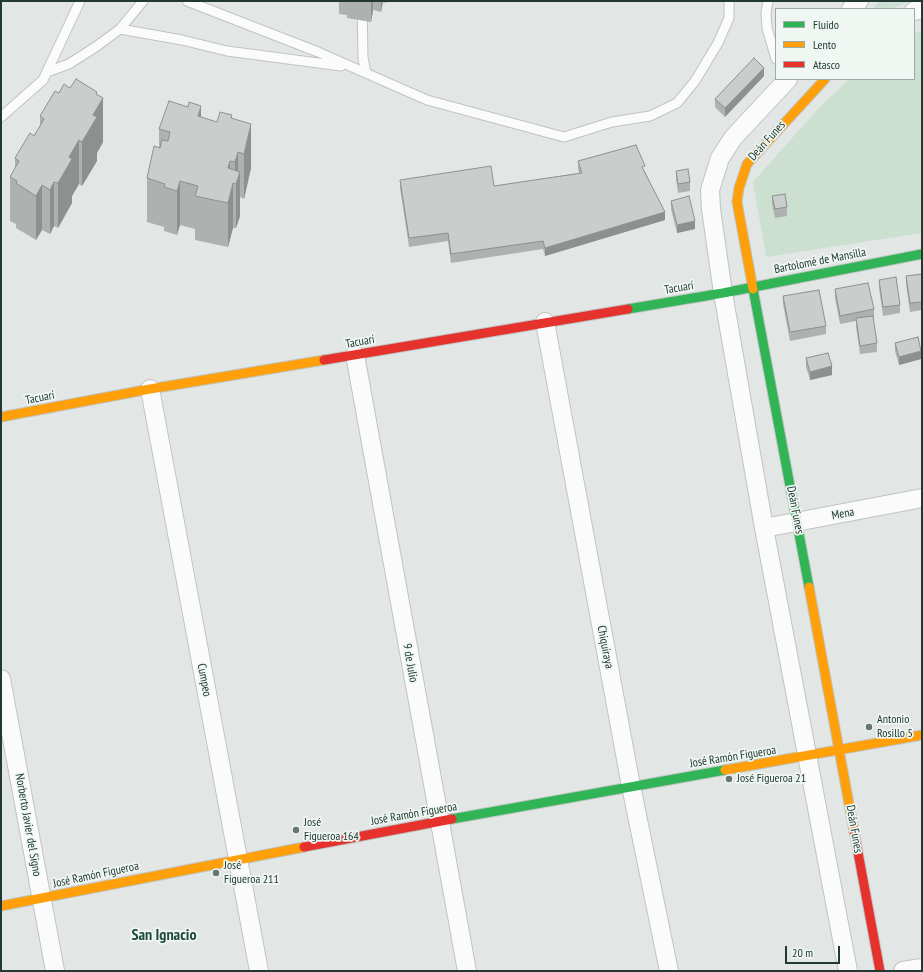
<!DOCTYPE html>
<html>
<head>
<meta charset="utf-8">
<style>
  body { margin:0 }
  #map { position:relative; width:923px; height:972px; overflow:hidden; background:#e2e7e5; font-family:"PT Sans Narrow",sans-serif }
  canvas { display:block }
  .frame { position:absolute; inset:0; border:2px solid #213932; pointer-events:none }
  .legend { position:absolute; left:775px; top:8px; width:140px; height:72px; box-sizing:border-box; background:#f0f7f3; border:1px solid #9daba6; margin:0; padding:5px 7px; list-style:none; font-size:12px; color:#213932 }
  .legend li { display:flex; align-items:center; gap:8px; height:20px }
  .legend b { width:20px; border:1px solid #9daba6 }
  .scale { position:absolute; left:785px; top:946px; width:55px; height:18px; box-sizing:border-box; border:2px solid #213932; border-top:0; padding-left:5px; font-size:12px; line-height:14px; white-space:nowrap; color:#213932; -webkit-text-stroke:3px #f0f7f3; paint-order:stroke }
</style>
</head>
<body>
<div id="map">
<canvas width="923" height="972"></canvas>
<div class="frame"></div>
<ul class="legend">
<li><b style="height:5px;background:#30b455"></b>Fluido</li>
<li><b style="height:5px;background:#ff9f0a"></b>Lento</li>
<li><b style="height:5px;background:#e5322d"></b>Atasco</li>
</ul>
<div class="scale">20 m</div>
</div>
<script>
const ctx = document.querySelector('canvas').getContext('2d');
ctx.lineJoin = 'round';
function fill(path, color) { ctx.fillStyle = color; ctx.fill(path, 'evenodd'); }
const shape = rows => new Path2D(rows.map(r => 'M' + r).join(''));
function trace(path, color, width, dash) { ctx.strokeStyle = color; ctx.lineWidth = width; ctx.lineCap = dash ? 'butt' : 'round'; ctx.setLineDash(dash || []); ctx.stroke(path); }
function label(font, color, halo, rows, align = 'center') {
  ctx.font = font + ' "PT Sans Narrow",sans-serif'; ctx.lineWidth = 3.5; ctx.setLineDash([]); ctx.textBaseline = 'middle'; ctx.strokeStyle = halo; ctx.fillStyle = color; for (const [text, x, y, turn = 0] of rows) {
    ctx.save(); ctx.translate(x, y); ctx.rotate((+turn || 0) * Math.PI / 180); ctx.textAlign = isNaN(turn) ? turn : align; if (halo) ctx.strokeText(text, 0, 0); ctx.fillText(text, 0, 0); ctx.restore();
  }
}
fill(shape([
  [880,1,909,1,893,9,874,9,874,6],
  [922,31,922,233,766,257,753,182,817,110,849,79,914,79,914,33]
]), '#cbe0d1');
const lane = shape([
  [187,1,318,52,427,100,564,137,612,122,650,116,677,103,695,81,718,43,729,18,729,1],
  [362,1,363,58,366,73],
  [768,1,766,13,767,28,776,59],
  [120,29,182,40,227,51,341,66],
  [47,72,69,64,97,46,120,29,143,1],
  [1,117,43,80,80,1]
]);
const street = shape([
  [851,9,859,1],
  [914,11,922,9],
  [788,79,733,138,720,158,710,190,711,209,723,293,764,528,848,971],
  [545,322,631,786,669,971],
  [355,355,467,971],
  [150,389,259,971],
  [764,528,922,498],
  [1,679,55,971],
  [903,971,922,968]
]);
const fast = shape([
  [753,289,809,587],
  [628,309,723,293,922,254],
  [452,819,725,770]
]);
const slow = shape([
  [753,289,737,202,739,188,747,164,825,79],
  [1,417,150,389,324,360],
  [809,587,854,831],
  [725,770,922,735],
  [1,906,304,847]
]);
const jam = shape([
  [324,360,628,309],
  [854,831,880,971],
  [304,847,452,819]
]);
trace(lane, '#bfc4c2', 11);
trace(street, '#bfc4c2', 20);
trace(fast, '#bec5c2', 11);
trace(slow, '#bec5c2', 11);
trace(jam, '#bec5c2', 11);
trace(lane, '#fbfbfb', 9);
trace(street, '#fbfbfb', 18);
trace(fast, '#30b455', 9);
trace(slow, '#ff9f0a', 9);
trace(jam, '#e5322d', 9);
fill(shape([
  [339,1,387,1,386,3,383,2,381,12,373,10,371,22,347,18,347,15,339,14],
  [764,76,725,117,715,107,715,99],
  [70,88,97,95,103,142,97,153,97,161,82,186,79,184,72,196,72,203,58,228,54,226,50,234,42,230,36,240,16,228,16,224,10,221,10,177,15,168,15,158,34,136,40,126,40,116],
  [201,117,217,122,232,118,251,168,244,199,240,197,240,216,236,228,233,228,228,247,195,240,195,229,180,225,177,235,164,231,164,227,147,222,147,178,159,148,159,129],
  [578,161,645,171,665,220,545,256,543,249,451,263,448,241,409,247,400,188,400,180,494,186,579,173,578,169],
  [676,171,690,182,690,191,678,193,676,179],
  [772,196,787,207,787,216,775,218,772,204],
  [671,201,695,229,677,233,671,209],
  [922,274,922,310,910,312,906,284,906,276],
  [879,280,900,305,900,313,883,316,879,288],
  [835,289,874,309,874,318,873,318,877,343,877,352,860,354,856,327,856,321,840,324,835,298],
  [783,296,826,326,826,334,790,341,783,304],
  [895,343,921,359,899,365,895,351],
  [806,358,832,375,810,380,806,367]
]), '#adb1af');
fill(shape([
  [371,1,373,1,373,10,371,22],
  [381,1,383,1,381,12],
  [764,68,764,76,725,117,725,108],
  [97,92,97,108,103,98,103,142,97,153,97,161,82,186,82,142,93,115,96,94],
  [201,106,201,150,198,116],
  [251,124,251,168,244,199,244,154],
  [79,140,79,184,72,196,72,203,58,228,58,183,69,157],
  [238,152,238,179,240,172,240,216,236,228,236,184,235,184,235,162],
  [230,161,230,197,233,183,233,228,228,247,228,168],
  [180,181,180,225,177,235,177,191],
  [54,182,54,226,50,234,50,190],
  [42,185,42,230,36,240,36,196],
  [665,212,665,220,545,256,545,248],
  [695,221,695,229,677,233,677,225],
  [921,351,921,359,899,365,899,357],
  [832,366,832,375,810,380,810,372]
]), '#8d908f');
const building = shape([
  [754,58,764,68,725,108,715,99,754,58],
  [76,79,97,92,96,94,103,98,93,115,97,117,82,142,79,140,69,157,72,159,58,183,54,182,50,190,42,185,36,196,16,183,17,181,10,177,19,161,15,158,30,133,34,136,44,119,40,116,55,91,59,93,64,84,70,88,76,79],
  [169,101,188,107,189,102,201,106,198,116,217,122,220,112,232,115,231,118,251,124,244,154,238,152,235,162,230,161,228,168,240,172,236,184,233,183,228,203,195,196,198,186,180,181,177,191,164,187,165,184,147,178,154,146,160,148,162,140,168,141,170,132,159,129,169,101],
  [636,145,645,166,642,167,665,212,545,248,543,241,451,254,448,233,409,238,400,180,491,166,494,186,582,173,578,161,636,145],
  [688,169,690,182,678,184,676,171,688,169],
  [785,194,787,207,775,209,772,196,785,194],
  [689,196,695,221,677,225,671,201,689,196],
  [922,274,922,302,910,303,906,276,922,274],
  [896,277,900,305,883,307,879,280,896,277],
  [868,283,874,309,840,316,835,289,868,283],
  [819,290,826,326,790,332,783,296,819,290],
  [873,316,877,343,860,346,856,318,873,316],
  [918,337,921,351,899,357,895,343,918,337],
  [828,353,832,366,810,372,806,358,828,353]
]);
fill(building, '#c9cecc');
trace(building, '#8d908f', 1);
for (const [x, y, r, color] of [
  [869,727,4,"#657671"],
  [729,779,4,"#657671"],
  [296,830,4,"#657671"],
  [216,873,4,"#657671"]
]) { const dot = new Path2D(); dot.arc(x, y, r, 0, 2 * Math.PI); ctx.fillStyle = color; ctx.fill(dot); trace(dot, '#f0f7f3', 1.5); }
label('12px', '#213932', '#f0f7f3', [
  ["Deán Funes",767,141,-48],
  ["Bartolomé de Mansilla",820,261,-11],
  ["Tacuarí",679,288,-9],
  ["Tacuarí",360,342,-10],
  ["Tacuarí",40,398,-11],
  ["Deán Funes",795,510,79],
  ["Mena",843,514,-11],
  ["Chiquiraya",605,647,79],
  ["9 de Julio",410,663,80],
  ["Cumpeo",204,680,79],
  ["José Ramón Figueroa",733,757,-9],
  ["José Ramón Figueroa",414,814,-10],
  ["Norberto Javier del Signo",28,825,80],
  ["Deán Funes",854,829,80],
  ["José Ramón Figueroa",96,875,-12]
]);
label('12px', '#213932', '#f0f7f3', [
  ["Antonio",877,720],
  ["Rosillo 5",877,734],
  ["José Figueroa 21",737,779],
  ["José",304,823],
  ["Figueroa 164",304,837],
  ["José",224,866],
  ["Figueroa 211",224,880]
], 'left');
label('bold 16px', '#1f4a3e', '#f0f7f3', [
  ["San Ignacio",164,935]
]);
</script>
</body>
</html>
